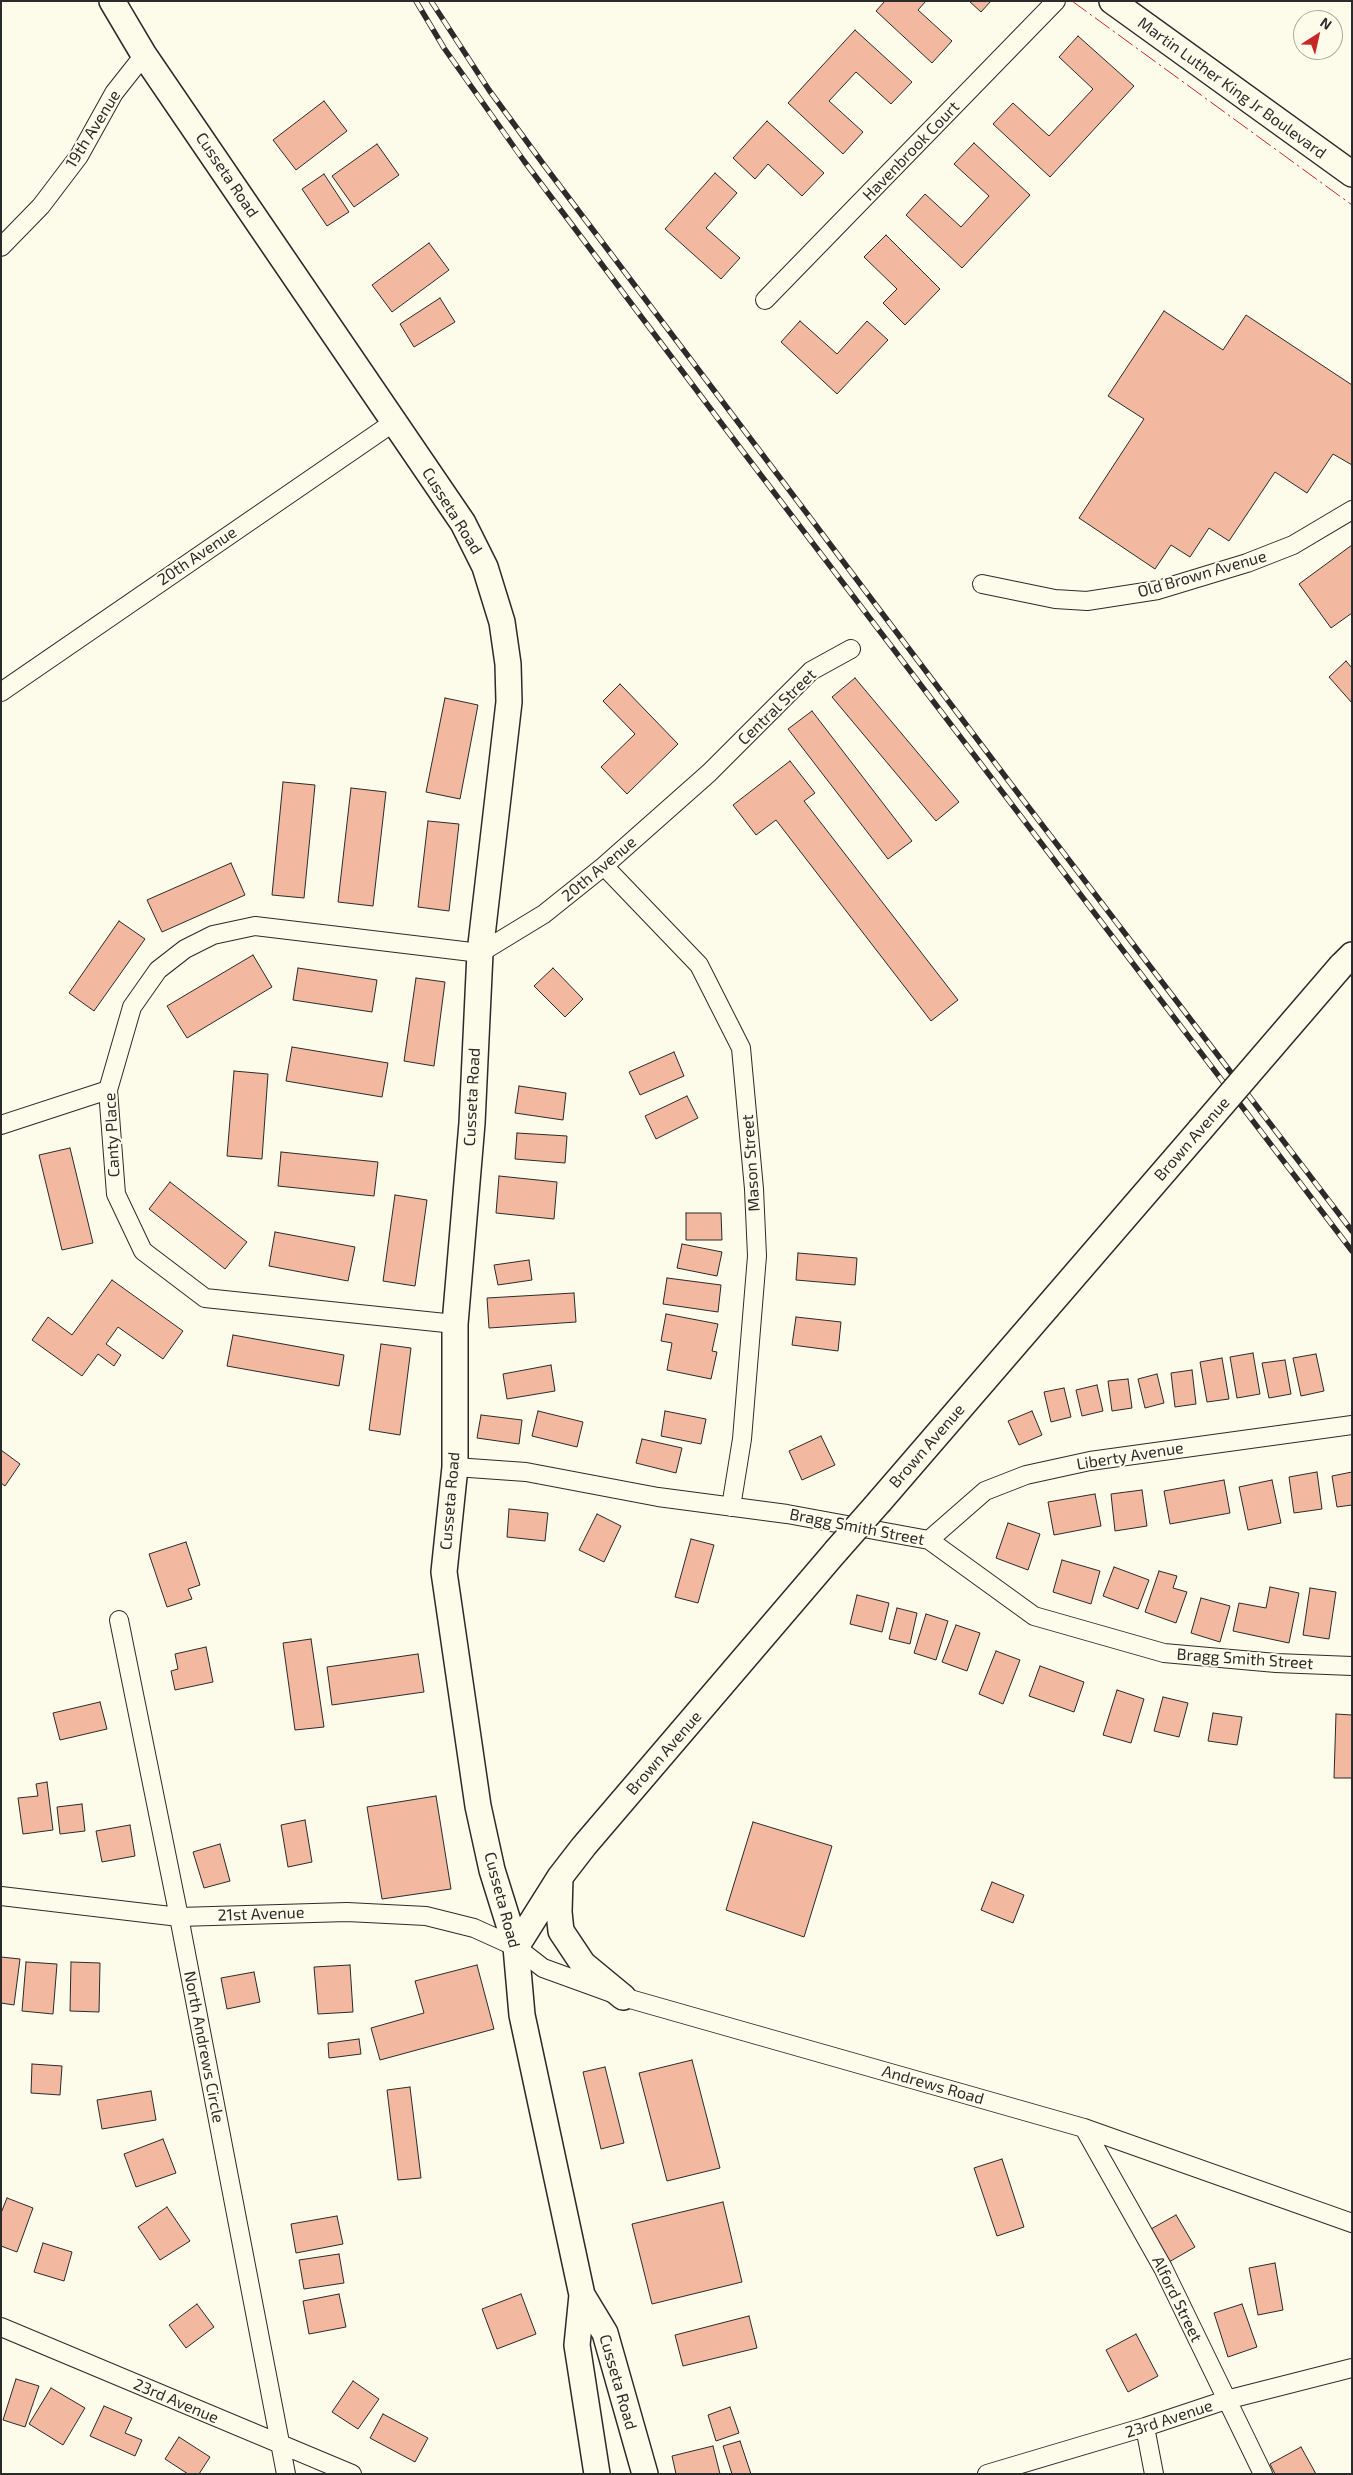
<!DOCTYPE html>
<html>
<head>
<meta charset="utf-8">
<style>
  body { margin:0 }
  #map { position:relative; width:1353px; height:2475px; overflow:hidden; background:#fdfbea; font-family:"Exo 2",sans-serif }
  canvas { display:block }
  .frame { position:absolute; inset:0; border:2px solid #2b2b2b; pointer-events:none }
  .north { position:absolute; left:1293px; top:10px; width:50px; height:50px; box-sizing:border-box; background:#fdfbea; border:1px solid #a9a89e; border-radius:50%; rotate:35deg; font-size:14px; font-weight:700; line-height:20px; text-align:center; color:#2b2b2b }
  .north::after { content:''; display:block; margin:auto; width:18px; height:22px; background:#c62828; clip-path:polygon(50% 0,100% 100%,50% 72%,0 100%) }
</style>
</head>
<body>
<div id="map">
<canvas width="1353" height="2475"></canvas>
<div class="frame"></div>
<div class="north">N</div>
</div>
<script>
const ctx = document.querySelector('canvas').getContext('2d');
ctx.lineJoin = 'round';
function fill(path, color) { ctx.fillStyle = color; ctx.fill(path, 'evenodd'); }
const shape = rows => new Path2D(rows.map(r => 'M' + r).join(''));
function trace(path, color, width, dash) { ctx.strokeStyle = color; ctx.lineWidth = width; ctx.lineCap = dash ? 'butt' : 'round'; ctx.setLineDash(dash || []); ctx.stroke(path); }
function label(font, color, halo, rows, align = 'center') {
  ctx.font = font + ' "Exo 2",sans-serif'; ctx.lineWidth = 4; ctx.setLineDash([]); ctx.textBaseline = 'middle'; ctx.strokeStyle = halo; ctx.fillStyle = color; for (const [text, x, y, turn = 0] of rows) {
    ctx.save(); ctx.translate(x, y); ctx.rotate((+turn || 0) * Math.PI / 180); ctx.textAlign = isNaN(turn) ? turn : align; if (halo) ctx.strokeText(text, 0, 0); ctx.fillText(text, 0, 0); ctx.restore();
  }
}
const building = shape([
  [885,1,926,1,918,10,952,41,932,63,876,11,885,1],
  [969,1,991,1,981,12,969,1],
  [855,30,912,82,891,104,856,72,829,101,863,132,843,154,788,103,855,30],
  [1078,36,1134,86,1050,177,993,124,1013,103,1049,136,1093,89,1059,57,1078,36],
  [324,101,347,131,296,170,273,140,324,101],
  [767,121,824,173,802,196,768,164,755,179,733,158,767,121],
  [974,143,1030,195,962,268,906,215,925,194,961,227,989,196,954,164,974,143],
  [377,144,399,175,354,207,332,176,377,144],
  [715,173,737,193,706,228,740,258,721,279,665,229,715,173],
  [324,174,349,212,327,226,302,189,324,174],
  [886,235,940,289,905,325,883,303,897,289,864,257,886,235],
  [429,243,449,270,392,312,372,285,429,243],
  [440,298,455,322,414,347,400,324,440,298],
  [1164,311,1223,350,1246,315,1352,385,1352,465,1333,454,1307,493,1275,472,1229,541,1209,528,1190,557,1171,545,1155,569,1079,518,1144,419,1108,396,1164,311],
  [800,321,837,354,867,321,888,340,837,394,781,342,800,321],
  [1352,545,1352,613,1331,628,1299,584,1352,545],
  [1346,661,1352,668,1352,703,1329,677,1346,661],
  [855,678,959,802,936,821,832,697,855,678],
  [620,684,678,744,627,794,601,767,635,734,603,701,620,684],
  [445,698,478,705,460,799,426,792,445,698],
  [812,711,912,841,888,859,788,729,812,711],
  [790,761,815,793,804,801,958,1000,931,1021,776,820,756,835,733,805,790,761],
  [283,782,315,785,304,898,272,895,283,782],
  [351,788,386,792,373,906,338,902,351,788],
  [428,821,459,824,449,911,418,907,428,821],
  [231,863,245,895,162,932,147,900,231,863],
  [119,921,145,939,94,1011,69,993,119,921],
  [253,955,272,987,187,1038,167,1006,253,955],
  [298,968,377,980,372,1012,293,1000,298,968],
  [553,968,583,999,565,1017,534,986,553,968],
  [416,978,445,982,434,1066,404,1061,416,978],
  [292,1047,388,1063,382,1097,286,1081,292,1047],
  [674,1052,684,1076,640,1095,629,1072,674,1052],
  [234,1071,268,1074,262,1159,227,1156,234,1071],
  [519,1086,566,1093,563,1120,515,1113,519,1086],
  [687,1096,698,1118,656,1139,645,1116,687,1096],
  [517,1133,567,1136,565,1163,515,1159,517,1133],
  [70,1148,93,1243,62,1250,39,1155,70,1148],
  [281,1152,378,1162,374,1196,278,1186,281,1152],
  [499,1176,557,1182,554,1219,496,1213,499,1176],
  [170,1182,247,1242,225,1269,149,1209,170,1182],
  [395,1195,427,1200,415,1286,383,1281,395,1195],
  [686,1213,721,1213,722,1240,686,1240,686,1213],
  [275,1232,355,1247,348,1281,269,1266,275,1232],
  [682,1244,722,1252,717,1276,677,1268,682,1244],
  [798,1253,857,1258,855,1285,796,1280,798,1253],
  [529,1260,532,1280,498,1285,494,1265,529,1260],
  [667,1278,721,1285,718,1312,663,1304,667,1278],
  [112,1280,183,1331,163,1359,118,1327,106,1344,121,1355,114,1366,98,1354,82,1376,32,1340,48,1317,72,1335,112,1280],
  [574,1293,576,1322,489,1328,487,1298,574,1293],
  [666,1314,718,1324,712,1351,717,1352,711,1379,667,1370,672,1343,661,1341,666,1314],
  [796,1317,841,1322,838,1351,792,1345,796,1317],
  [233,1335,344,1355,339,1386,227,1366,233,1335],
  [381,1344,411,1348,400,1435,369,1430,381,1344],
  [1253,1353,1260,1394,1237,1398,1230,1357,1253,1353],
  [1316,1354,1324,1391,1301,1396,1293,1358,1316,1354],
  [1222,1358,1229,1399,1207,1402,1200,1362,1222,1358],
  [1285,1360,1291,1394,1269,1398,1262,1363,1285,1360],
  [551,1365,555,1391,507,1399,503,1374,551,1365],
  [1192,1370,1196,1404,1175,1407,1171,1373,1192,1370],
  [1157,1374,1164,1403,1145,1408,1138,1379,1157,1374],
  [1128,1379,1132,1408,1112,1411,1108,1381,1128,1379],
  [1097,1385,1103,1411,1082,1416,1076,1390,1097,1385],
  [1064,1388,1071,1417,1051,1422,1044,1392,1064,1388],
  [538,1411,583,1422,577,1447,532,1436,538,1411],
  [665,1411,706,1419,701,1444,661,1436,665,1411],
  [1032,1411,1042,1435,1019,1445,1008,1421,1032,1411],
  [481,1415,522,1420,519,1444,477,1438,481,1415],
  [821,1436,835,1465,802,1480,789,1451,821,1436],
  [642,1439,682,1448,676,1473,636,1463,642,1439],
  [1,1450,20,1464,5,1486,1,1483,1,1450],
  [1317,1472,1322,1509,1294,1513,1289,1477,1317,1472],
  [1352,1472,1352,1505,1337,1507,1332,1476,1352,1472],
  [1224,1480,1230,1513,1170,1524,1164,1491,1224,1480],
  [1272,1480,1281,1523,1248,1530,1239,1487,1272,1480],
  [1142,1490,1147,1526,1115,1531,1111,1494,1142,1490],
  [1095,1494,1101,1526,1054,1535,1048,1502,1095,1494],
  [509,1509,548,1513,545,1541,507,1537,509,1509],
  [597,1514,621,1526,604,1562,579,1550,597,1514],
  [1008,1523,1040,1534,1028,1570,996,1558,1008,1523],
  [691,1539,714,1545,698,1603,675,1597,691,1539],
  [186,1542,200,1585,188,1589,192,1599,167,1607,149,1554,186,1542],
  [1062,1560,1100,1571,1091,1604,1053,1592,1062,1560],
  [1114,1567,1149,1580,1138,1609,1103,1596,1114,1567],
  [1159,1571,1177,1576,1173,1588,1187,1592,1176,1623,1145,1612,1159,1571],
  [1270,1587,1299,1593,1289,1643,1233,1631,1239,1603,1266,1608,1270,1587],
  [1310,1588,1336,1592,1329,1639,1303,1635,1310,1588],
  [857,1595,889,1603,882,1632,850,1624,857,1595],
  [1201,1598,1230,1606,1220,1642,1191,1633,1201,1598],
  [897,1608,917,1613,910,1644,889,1639,897,1608],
  [926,1614,948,1621,936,1660,914,1653,926,1614],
  [956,1625,980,1633,967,1671,942,1662,956,1625],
  [311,1639,324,1727,295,1730,283,1643,311,1639],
  [206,1647,213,1682,175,1690,171,1671,178,1669,175,1654,206,1647],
  [996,1651,1020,1660,1003,1704,979,1694,996,1651],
  [418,1654,424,1692,332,1705,327,1667,418,1654],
  [1040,1666,1084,1682,1074,1712,1029,1696,1040,1666],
  [1117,1690,1144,1699,1131,1743,1103,1735,1117,1690],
  [1163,1697,1188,1703,1179,1737,1154,1731,1163,1697],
  [100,1702,107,1729,60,1740,53,1713,100,1702],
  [1213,1713,1242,1717,1237,1745,1208,1741,1213,1713],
  [1336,1714,1352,1715,1352,1778,1334,1778,1336,1714],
  [47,1782,53,1830,23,1834,18,1798,38,1796,36,1784,47,1782],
  [436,1796,451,1889,382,1899,367,1807,436,1796],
  [82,1804,85,1831,60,1834,57,1807,82,1804],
  [305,1820,312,1862,288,1867,281,1825,305,1820],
  [753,1822,832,1846,804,1937,726,1910,753,1822],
  [130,1825,135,1856,102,1862,96,1831,130,1825],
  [220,1844,230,1881,204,1888,193,1852,220,1844],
  [992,1882,1024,1895,1013,1923,981,1910,992,1882],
  [1,1957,20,1959,14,2005,1,2003,1,1957],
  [26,1962,57,1964,53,2014,22,2011,26,1962],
  [71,1962,100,1963,99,2012,70,2011,71,1962],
  [350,1965,353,2012,318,2014,314,1967,350,1965],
  [477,1965,494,2029,380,2060,371,2028,424,2013,415,1981,477,1965],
  [254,1972,260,2002,227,2009,221,1978,254,1972],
  [359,2039,361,2054,329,2058,328,2043,359,2039],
  [692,2060,720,2168,667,2181,639,2073,692,2060],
  [32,2064,62,2066,60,2095,31,2093,32,2064],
  [605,2067,624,2143,601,2149,583,2072,605,2067],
  [410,2087,421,2178,398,2180,387,2090,410,2087],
  [151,2091,156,2120,102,2129,97,2100,151,2091],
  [163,2139,176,2173,136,2187,124,2154,163,2139],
  [1002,2159,1024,2227,997,2236,974,2168,1002,2159],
  [7,2198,33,2208,17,2252,1,2246,1,2213,7,2198],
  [723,2202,742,2282,652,2304,632,2224,723,2202],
  [167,2207,190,2241,160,2260,138,2227,167,2207],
  [1176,2215,1195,2247,1169,2262,1151,2229,1176,2215],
  [337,2216,343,2244,296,2253,291,2224,337,2216],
  [43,2243,72,2252,64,2281,34,2272,43,2243],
  [339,2254,344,2283,304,2289,299,2260,339,2254],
  [1275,2263,1283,2310,1258,2315,1249,2268,1275,2263],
  [339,2294,346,2327,309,2334,303,2301,339,2294],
  [521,2294,536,2334,497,2349,482,2309,521,2294],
  [197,2304,214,2327,186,2348,169,2325,197,2304],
  [1242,2304,1257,2347,1228,2357,1214,2313,1242,2304],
  [749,2316,757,2348,683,2366,675,2335,749,2316],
  [1136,2334,1158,2376,1128,2392,1106,2350,1136,2334],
  [16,2379,39,2386,25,2427,3,2420,16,2379],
  [353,2381,379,2399,358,2429,332,2412,353,2381],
  [51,2388,85,2408,63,2445,29,2424,51,2388],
  [104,2406,132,2418,125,2433,142,2440,135,2456,90,2436,104,2406],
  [730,2407,739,2433,716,2441,708,2415,730,2407],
  [383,2414,428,2438,415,2462,370,2438,383,2414],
  [179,2437,210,2457,199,2474,188,2474,165,2459,179,2437],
  [740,2441,751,2474,732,2474,723,2446,740,2441],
  [713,2446,720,2474,676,2474,672,2456,713,2446],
  [1301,2447,1316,2474,1275,2474,1270,2464,1301,2447]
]);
fill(building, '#f2b8a0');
trace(building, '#2b2b2b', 1);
const street = shape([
  [1,247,41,206,79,156,114,93,144,55],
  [765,300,1056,1],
  [982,584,1055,599,1087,601,1158,590,1247,563,1293,545,1352,510],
  [1,692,394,422],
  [604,866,699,965,741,1048,754,1189,757,1256,742,1439,731,1507],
  [1,1125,108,1090],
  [455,1324,205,1298,143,1251,116,1194,108,1090,132,1007,158,970,185,949,213,935,255,926,480,953,544,914,604,866,709,773,811,671,851,649],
  [455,1467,526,1472,658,1497,787,1514,929,1540,1034,1616,1164,1653,1276,1663,1352,1666],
  [929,1540,985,1491,1026,1475,1090,1461,1352,1425],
  [119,1620,179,1917,286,2474],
  [1,1896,179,1917,347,1912,426,1916,474,1928,516,1947,543,1968,623,1997,1084,2128,1352,2223],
  [1084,2128,1163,2268,1263,2474],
  [1,2327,352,2474],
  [1145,2427,1154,2474],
  [987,2474,1145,2427,1226,2400,1352,2368]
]);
const secondary = shape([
  [112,1,144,55,463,523,485,567,502,622,508,664,509,702,480,953,472,1123,455,1324,455,1467,444,1572,478,1806,492,1870,516,1947,522,2015,582,2295,577,2345,597,2474],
  [1112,1,1352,174],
  [1341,966,1352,955],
  [880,1501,1200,1130],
  [560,1878,559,1912,561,1931,583,1964,623,1997],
  [516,1947,560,1877,584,1846,836,1551],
  [582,2295,605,2333,645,2474]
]);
trace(street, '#2b2b2b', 20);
trace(secondary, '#2b2b2b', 28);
trace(street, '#fdfbea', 18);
trace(secondary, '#fdfbea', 25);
const rail = shape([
  [416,1,444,48,524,161,725,428,1352,1251],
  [431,1,489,90,544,165,1014,788,1352,1231]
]);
trace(rail, '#2b2b2b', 5.5);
trace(rail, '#fdfbea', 4, [11]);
const secondaryBridge = shape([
  [1200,1130,1341,966],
  [836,1551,880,1501]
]);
trace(secondaryBridge, '#2b2b2b', 28, []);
trace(secondaryBridge, '#fdfbea', 25);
trace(shape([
  [1072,1,1352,205]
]), '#c62828', 1, [18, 4, 2.5, 4]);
label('16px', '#2b2b2b', '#fdfbea', [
  ["Martin Luther King Jr Boulevard",1232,88,36],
  ["19th Avenue",93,129,-58],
  ["Havenbrook Court",911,151,-46],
  ["Cusseta Road",227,175,56],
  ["Cusseta Road",452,511,58],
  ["20th Avenue",197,556,-34],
  ["Old Brown Avenue",1202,574,-16],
  ["Central Street",777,707,-44],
  ["20th Avenue",599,869,-40],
  ["Cusseta Road",472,1097,-87],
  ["Canty Place",112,1135,-93],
  ["Brown Avenue",1192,1139,-49],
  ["Mason Street",751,1163,-94],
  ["Brown Avenue",927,1446,-49],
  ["Liberty Avenue",1130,1456,-9],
  ["Cusseta Road",450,1501,-85],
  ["Bragg Smith Street",857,1527,11],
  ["Bragg Smith Street",1245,1659,4],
  ["Brown Avenue",664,1753,-49],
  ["Cusseta Road",502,1900,75],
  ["21st Avenue",261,1914,-2],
  ["North Andrews Circle",204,2047,79],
  ["Andrews Road",933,2085,16],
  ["Alford Street",1177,2299,64],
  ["Cusseta Road",618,2382,74],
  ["23rd Avenue",176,2401,23],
  ["23rd Avenue",1169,2419,-18]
]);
</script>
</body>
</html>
